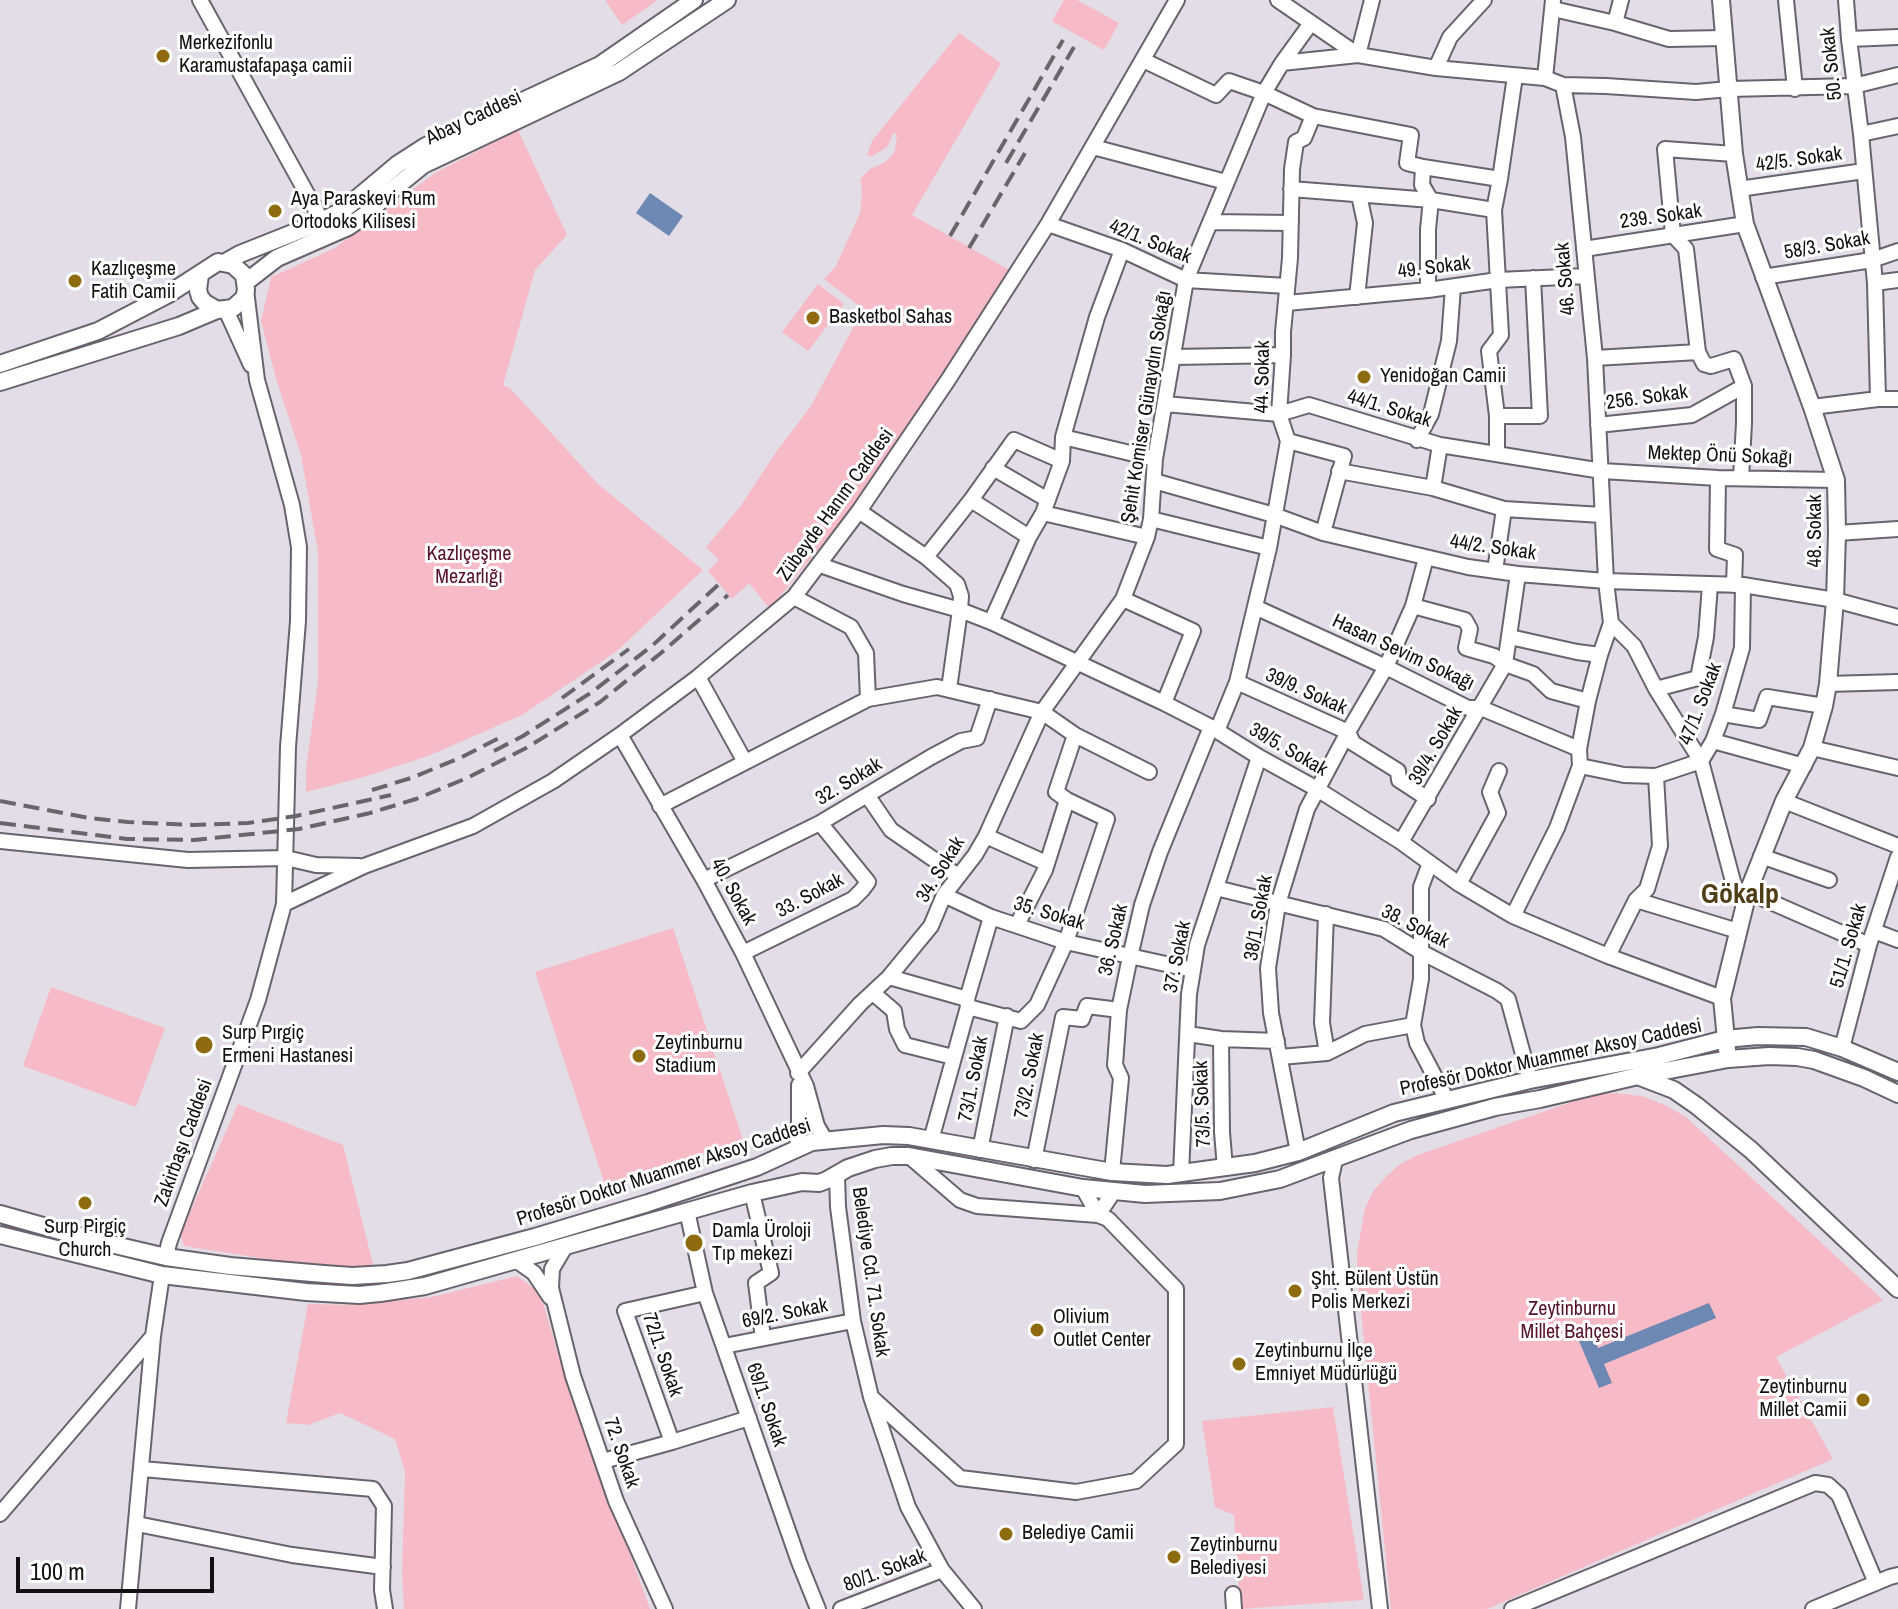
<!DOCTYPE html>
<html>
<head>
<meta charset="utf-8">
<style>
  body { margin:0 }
  #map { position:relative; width:1898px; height:1609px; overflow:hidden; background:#e3dde7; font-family:"Archivo Narrow",sans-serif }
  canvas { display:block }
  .scale { position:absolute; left:16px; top:1557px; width:198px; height:36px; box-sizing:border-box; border:4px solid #121013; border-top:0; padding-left:10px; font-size:24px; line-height:28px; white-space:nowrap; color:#121013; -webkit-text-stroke:6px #fff; paint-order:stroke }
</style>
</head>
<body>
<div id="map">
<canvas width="1898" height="1609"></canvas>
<div class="scale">100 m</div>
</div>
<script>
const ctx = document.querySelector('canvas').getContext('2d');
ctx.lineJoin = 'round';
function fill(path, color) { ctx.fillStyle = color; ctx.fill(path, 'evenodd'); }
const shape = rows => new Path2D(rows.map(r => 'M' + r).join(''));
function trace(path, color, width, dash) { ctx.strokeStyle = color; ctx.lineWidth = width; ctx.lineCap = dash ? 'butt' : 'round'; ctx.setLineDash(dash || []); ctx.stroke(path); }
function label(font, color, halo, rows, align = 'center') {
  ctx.font = font + ' "Archivo Narrow",sans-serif'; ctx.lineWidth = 6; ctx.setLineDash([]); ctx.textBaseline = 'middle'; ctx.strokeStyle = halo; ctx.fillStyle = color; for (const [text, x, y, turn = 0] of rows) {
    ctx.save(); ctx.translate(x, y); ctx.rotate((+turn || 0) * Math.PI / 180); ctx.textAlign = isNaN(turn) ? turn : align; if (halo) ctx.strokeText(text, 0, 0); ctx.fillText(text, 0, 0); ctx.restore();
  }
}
fill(shape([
  [605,0,658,0,622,25],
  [1064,0,1077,0,1119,23,1104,50,1052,21],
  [959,33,1001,63,912,215,1011,271,885,466,770,609,749,583,732,599,708,571,719,560,706,547,740,507,776,452,811,406,863,309,824,279,836,266,860,213,862,192,860,179,870,169,884,163,894,153,897,137,894,132,887,147,871,157,867,155,872,141],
  [518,130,567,235,535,270,503,385,510,388,599,485,703,570,617,651,522,715,428,756,364,777,306,792,306,768,318,682,318,552,301,455,277,382,261,321,271,277,335,248,435,173],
  [818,284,844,304,808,351,782,332],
  [673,928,743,1140,605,1185,535,972],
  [51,987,165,1028,136,1107,23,1066],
  [1616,1093,1642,1096,1665,1105,1686,1117,1883,1300,1776,1357,1833,1459,1487,1609,1391,1609,1357,1273,1357,1252,1365,1208,1374,1190,1387,1176,1400,1164,1418,1155,1589,1096],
  [238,1104,343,1145,374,1268,286,1262,184,1246,180,1235],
  [517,1276,540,1293,562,1367,650,1609,404,1609,402,1573,405,1472,395,1439,340,1413,308,1425,286,1423,308,1304,348,1305,432,1297],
  [1333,1407,1364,1600,1240,1609,1234,1515,1215,1507,1202,1421]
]), '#f6bbc6');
fill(shape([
  [650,193,683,216,669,236,636,213],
  [1709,1303,1716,1318,1604,1364,1612,1383,1599,1388,1576,1334,1589,1329,1598,1348]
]), '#6d88b3');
const minor = shape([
  [200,0,322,221],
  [1278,0,1358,55],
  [1786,0,1795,89],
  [1846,0,1849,39,1861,134,1875,283,1878,399],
  [1553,9,1615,23,1669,39,1724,38],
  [1615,23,1621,0],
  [1849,39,1898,37],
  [1358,55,1372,0],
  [1143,60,1216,95,1229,81,1264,93,1313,116,1411,135,1407,163,1423,167,1500,179],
  [1282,63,1358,55,1436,68,1545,78,1563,85,1606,86,1696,92,1729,89,1854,86,1898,75],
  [1436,68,1450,37,1484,0],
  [1545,78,1553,0],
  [1563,85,1573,137,1595,358,1606,581,1611,623,1634,646,1656,689,1701,761,1735,889,1748,892,1869,945],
  [1861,134,1898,126],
  [1093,147,1226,182],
  [1734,154,1665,149,1673,235,1686,249,1698,352,1704,364,1711,366,1734,359,1744,386,1744,423,1741,478],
  [1423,167,1422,185,1431,200,1428,229,1428,290],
  [1291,189,1431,200,1494,210],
  [1739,189,1864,171],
  [1211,222,1291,223],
  [1048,224,1122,250,1186,280,1287,286],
  [1584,249,1745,224],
  [1763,277,1872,260,1898,251],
  [1875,283,1898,280],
  [1357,297,1365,223,1359,195],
  [1287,303,1428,290,1498,280,1586,276],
  [226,310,251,365],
  [1174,357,1283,355],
  [1595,358,1698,352],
  [1165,404,1279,414,1309,405,1440,445,1602,471,1718,478,1836,480],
  [1812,407,1878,399,1898,399],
  [1497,416,1540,416,1533,278],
  [1598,425,1692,415,1744,386],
  [1063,437,1155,459],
  [1417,440,1431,414,1449,341,1453,287],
  [1288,441,1344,456,1323,533],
  [1497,454,1497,416,1489,351,1501,335,1494,210,1500,179,1515,76],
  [993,468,1048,500],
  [1339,471,1433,488,1504,509,1602,515],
  [1718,478,1717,549,1735,555,1734,585],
  [1154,481,1274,515,1323,533,1468,567,1518,574,1606,581,1743,585,1835,600,1898,617],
  [1433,488,1440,445],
  [971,500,1029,537],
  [859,511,926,557,957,584,961,596,960,610,949,689],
  [1043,513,1147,537],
  [1151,519,1269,548],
  [1837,533,1898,529],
  [926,557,971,500,1014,440,1062,461],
  [820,565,903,594,960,610,991,622,1164,703,1211,727,1259,757,1317,789,1401,842,1459,884,1513,916,1608,956,1722,998],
  [1495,571,1504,509],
  [794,597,851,627,866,653,868,699],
  [1123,599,1193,631,1164,703],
  [1413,606,1465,620,1470,629,1466,648,1494,656,1505,664,1533,674,1551,691,1588,701],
  [1255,607,1386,667,1468,708,1481,708,1579,749],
  [991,622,1029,537,1043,513,1062,461,1063,437,1097,317,1122,250],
  [1510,637,1577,652,1600,655],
  [698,677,745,762],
  [1237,682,1348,732,1353,743,1398,771,1399,780,1428,799],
  [1828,684,1898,682],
  [1656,689,1698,678,1706,637,1710,585],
  [1723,714,1759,720,1767,697,1824,706],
  [1217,731,1237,682,1269,548,1288,441,1279,414,1283,355,1283,332,1290,258,1292,169,1296,142,1304,138,1313,116],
  [620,735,704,880,743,953,806,1086,817,1126,826,1141],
  [1713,741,1804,766],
  [1812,748,1898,768],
  [1580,766,1624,775,1656,776,1701,761,1713,741,1723,714,1742,648,1743,585],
  [867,795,891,830,958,876],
  [1784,801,1898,846],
  [660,806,868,699,937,687,1042,712,1075,735,1149,772],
  [986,836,1046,863],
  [0,841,188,860,286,858,316,865,359,866],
  [1401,842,1505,664,1518,574],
  [1761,856,1829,880],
  [1430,863,1421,887,1421,979,1413,1025,1417,1043,1447,1100],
  [704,880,820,823,931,757,961,741,977,738,990,699],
  [1459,884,1498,813,1490,792,1499,771],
  [1216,888,1384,929,1421,952,1497,991,1508,999,1530,1080],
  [944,895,991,917,1066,942,1193,970],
  [1636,900,1738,931],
  [284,904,364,866,473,826,553,781,620,735,698,677,794,597,859,511,948,380,1048,224,1177,0],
  [1326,914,1322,1023,1327,1053],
  [1513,916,1557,828,1580,766,1579,749,1588,701,1600,655,1611,623],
  [1017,925,1045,870,1067,800],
  [1874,931,1898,940],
  [743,953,853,899,862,890,868,882,820,823],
  [1608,956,1636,900,1647,889,1660,846,1656,776],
  [889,977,967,999],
  [873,993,894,1011,897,1029,905,1045,953,1057],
  [968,1007,1021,1021,1037,1005,1066,942,1107,819,1067,800,1056,792,1075,735],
  [1188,1034,1221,1039,1277,1041],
  [1221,1039,1222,1132,1225,1168],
  [1842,1048,1869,945,1898,857],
  [1280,1057,1327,1053,1365,1034,1413,1025],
  [798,1073,860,1004,889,977,931,926,944,895,975,855,986,836,1042,712,1123,599,1147,537,1151,519,1155,459,1186,280,1264,93,1282,63,1311,23],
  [931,1140,968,1007,967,999,991,917],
  [797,1149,799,1129,799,1085],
  [980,1150,1007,1016],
  [1298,1152,1271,1013,1268,968,1278,904,1307,809,1348,732,1386,667,1413,606,1426,558],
  [909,1156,960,1200,977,1206,1098,1215,1114,1191],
  [1034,1160,1063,1017,1082,1019,1087,1006,1119,1010],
  [1335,1160,1331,1178,1380,1609],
  [1112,1172,1121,1078,1115,1065,1119,1010,1130,957,1142,905,1160,852,1211,727],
  [1181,1174,1189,994,1193,970,1197,945,1259,757],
  [837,1175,838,1207,853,1321,871,1397,908,1507,942,1570,974,1609],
  [752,1193,771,1273,756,1283,763,1338],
  [687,1211,705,1293,799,1562,818,1609],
  [565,1247,552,1269,551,1288,573,1376,616,1501,665,1609],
  [166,1257,169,1243,258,1000,284,904,288,747,298,621,299,547,292,505,257,380,246,290],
  [517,1261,534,1273,550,1297],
  [724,1346,853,1321],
  [871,1397,960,1478,1076,1492,1136,1481,1176,1444,1176,1289,1108,1219,1098,1215,1083,1188],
  [672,1442,625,1311,705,1293],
  [603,1461,672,1442,749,1418],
  [142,1469,373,1489,384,1506,382,1590,385,1609],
  [0,1514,153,1336],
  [137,1524,292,1555,383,1567],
  [1233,1594,1234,1609],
  [128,1609,153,1336,162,1275],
  [841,1609,942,1570],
  [1512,1609,1815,1483,1828,1485,1839,1495,1876,1583],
  [1813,1609,1890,1577,1898,1575]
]);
const major = shape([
  [1721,0,1734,154,1745,224,1812,407,1836,480,1837,533,1835,600,1828,684,1824,706,1812,748,1784,801,1748,892,1722,998,1727,1050],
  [226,262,240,254,313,225,342,211,398,164,426,146,600,65,694,0],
  [200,275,198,290,200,297,205,303,217,310],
  [246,282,277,258,348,227,368,213,386,195,423,165,619,72,727,0],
  [0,364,98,331,167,295,218,262,233,265,244,275,246,290,244,298,233,308,217,310,179,326,0,382],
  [1640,1077,1674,1090,1697,1106,1751,1150,1898,1289],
  [0,1214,89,1239,166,1257,230,1266,324,1274,352,1276,387,1274,408,1271,535,1237,648,1203,757,1167,812,1142,883,1135,909,1136,1112,1172,1167,1175,1255,1163,1298,1152,1394,1113,1530,1080,1659,1056,1725,1039,1758,1036,1806,1037,1842,1048,1898,1072],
  [0,1235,162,1275,306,1292,359,1295,380,1293,425,1286,752,1193,802,1182,819,1183,827,1180,848,1168,875,1159,892,1156,909,1156,1083,1188,1145,1194,1220,1191,1280,1179,1411,1130,1495,1107,1540,1099,1638,1076,1728,1059,1769,1056,1797,1057,1814,1060,1864,1078,1898,1094]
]);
trace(minor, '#68636c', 18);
trace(major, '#68636c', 20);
trace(minor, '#fff', 14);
trace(major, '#fff', 16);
trace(shape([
  [1006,163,1074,47],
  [950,236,1063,40],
  [969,248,1025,153],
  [562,698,629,649],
  [494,751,523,736,592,692,653,645,719,584],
  [372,790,411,778,460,758,501,737],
  [0,801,89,818,128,822,193,825,248,823,296,816,391,795],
  [0,823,127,839,194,840,299,829,370,813,416,799,467,778,528,747,600,702,661,653,728,595]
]), '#68656b', 4, [16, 8]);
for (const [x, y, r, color] of [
  [163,56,8,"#8e6b0f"],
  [275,211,8,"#8e6b0f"],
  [75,281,8,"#8e6b0f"],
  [813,318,8,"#8e6b0f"],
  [1364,377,8,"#8e6b0f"],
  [204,1045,10,"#8e6b0f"],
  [639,1056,8,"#8e6b0f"],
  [85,1203,8,"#8e6b0f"],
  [694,1243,10,"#8e6b0f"],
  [1295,1291,8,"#8e6b0f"],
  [1037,1330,8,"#8e6b0f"],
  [1239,1364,8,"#8e6b0f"],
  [1863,1400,8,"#8e6b0f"],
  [1006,1534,8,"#8e6b0f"],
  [1174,1557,8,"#8e6b0f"]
]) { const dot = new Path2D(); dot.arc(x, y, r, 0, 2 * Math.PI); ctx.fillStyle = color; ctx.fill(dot); trace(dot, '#fff', 3); }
label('20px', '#121013', '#fff', [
  ["Merkezifonlu",179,44],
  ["Karamustafapaşa camii",179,67],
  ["Aya Paraskevi Rum",291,200],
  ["Ortodoks Kilisesi",291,223],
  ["Kazlıçeşme",91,270],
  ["Fatih Camii",91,293],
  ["Basketbol Sahas",829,318],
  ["Yenidoğan Camii",1380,377],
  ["Surp Pırgiç",222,1034],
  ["Ermeni Hastanesi",222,1057],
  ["Zeytinburnu",655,1044],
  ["Stadium",655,1067],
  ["Surp Pirgiç",85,1228,"center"],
  ["Church",85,1251,"center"],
  ["Damla Üroloji",712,1232],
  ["Tıp mekezi",712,1255],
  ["Şht. Bülent Üstün",1311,1280],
  ["Polis Merkezi",1311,1303],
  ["Olivium",1053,1318],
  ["Outlet Center",1053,1341],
  ["Zeytinburnu İlçe",1255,1352],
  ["Emniyet Müdürlüğü",1255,1375],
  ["Zeytinburnu",1847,1388,"right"],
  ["Millet Camii",1847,1411,"right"],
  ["Belediye Camii",1022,1534],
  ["Zeytinburnu",1190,1546],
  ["Belediyesi",1190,1569]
], 'left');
label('20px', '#121013', '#fff', [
  ["50. Sokak",1832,64,-96],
  ["Abay Caddesi",474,118,-25],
  ["42/5. Sokak",1799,160,-8],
  ["239. Sokak",1661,217,-8],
  ["42/1. Sokak",1150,242,22],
  ["58/3. Sokak",1827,246,-10],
  ["49. Sokak",1434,268,-7],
  ["46. Sokak",1566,279,-95],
  ["44. Sokak",1263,377,-89],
  ["256. Sokak",1647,398,-8],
  ["Şehit Komiser Günaydın Sokağı",1147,407,-81],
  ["44/1. Sokak",1389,409,17],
  ["Mektep Önü Sokağı",1720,456,2],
  ["Zübeyde Hanım Caddesi",836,505,-54],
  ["48. Sokak",1816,531,-90],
  ["44/2. Sokak",1493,548,8],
  ["Hasan Sevim Sokağı",1403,653,25],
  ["39/9. Sokak",1306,692,24],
  ["47/1. Sokak",1701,704,-69],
  ["39/4. Sokak",1436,746,-60],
  ["39/5. Sokak",1288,750,30],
  ["32. Sokak",849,782,-31],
  ["34. Sokak",941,870,-58],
  ["40. Sokak",733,892,61],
  ["33. Sokak",810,896,-28],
  ["35. Sokak",1049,914,17],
  ["38/1. Sokak",1259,918,-80],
  ["38. Sokak",1415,927,27],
  ["36. Sokak",1114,940,-77],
  ["51/1. Sokak",1849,946,-74],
  ["37. Sokak",1178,957,-79],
  ["Profesör Doktor Muammer Aksoy Caddesi",1551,1058,-12],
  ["73/2. Sokak",1030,1076,-79],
  ["73/1. Sokak",974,1079,-79],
  ["73/5. Sokak",1203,1104,-92],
  ["Zakirbaşı Caddesi",184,1143,-70],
  ["Profesör Doktor Muammer Aksoy Caddesi",664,1173,-18],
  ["Belediye Cd. 71. Sokak",870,1272,82],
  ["69/2. Sokak",785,1314,-11],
  ["72/1. Sokak",662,1355,71],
  ["69/1. Sokak",766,1405,71],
  ["72. Sokak",621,1453,71],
  ["80/1. Sokak",885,1571,-21]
]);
label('20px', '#571129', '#fff', [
  ["Kazlıçeşme",469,555],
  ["Mezarlığı",469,578],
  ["Zeytinburnu",1572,1310],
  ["Millet Bahçesi",1572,1333]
]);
label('bold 28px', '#4f3e17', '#fff', [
  ["Gökalp",1740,895]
]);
</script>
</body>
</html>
